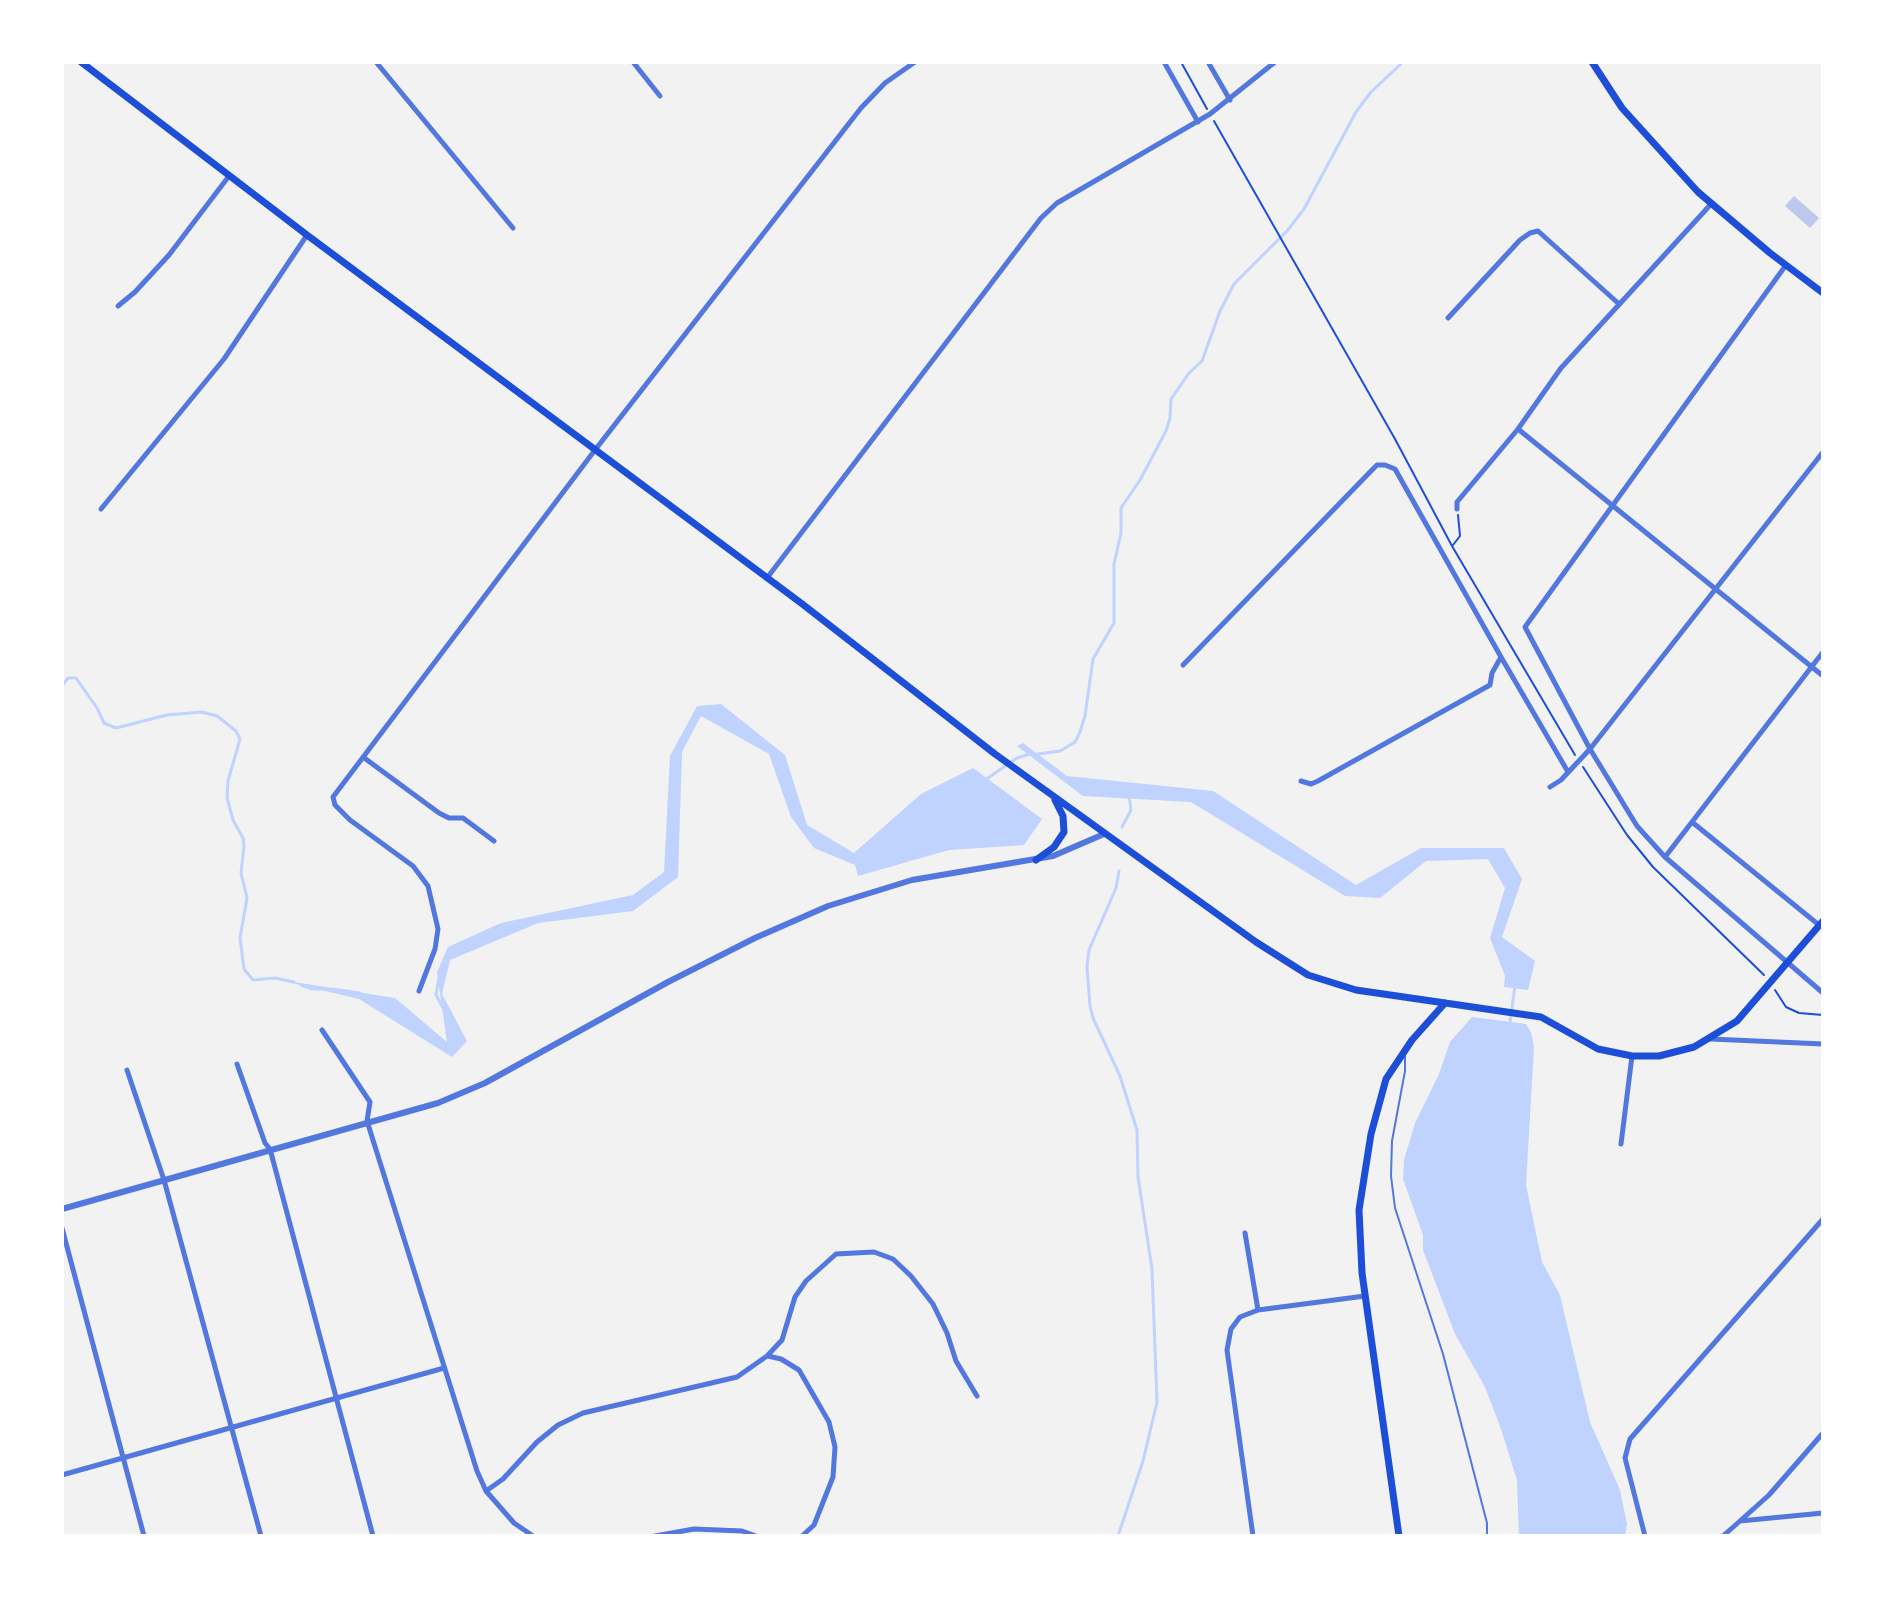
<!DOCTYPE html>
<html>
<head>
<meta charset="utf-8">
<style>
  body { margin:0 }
  #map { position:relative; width:1885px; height:1598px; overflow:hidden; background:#f2f2f2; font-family:Manrope,sans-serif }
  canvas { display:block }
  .frame { position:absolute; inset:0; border:64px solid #fff; pointer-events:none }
</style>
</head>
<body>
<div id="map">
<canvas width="1885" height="1598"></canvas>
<div class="frame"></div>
</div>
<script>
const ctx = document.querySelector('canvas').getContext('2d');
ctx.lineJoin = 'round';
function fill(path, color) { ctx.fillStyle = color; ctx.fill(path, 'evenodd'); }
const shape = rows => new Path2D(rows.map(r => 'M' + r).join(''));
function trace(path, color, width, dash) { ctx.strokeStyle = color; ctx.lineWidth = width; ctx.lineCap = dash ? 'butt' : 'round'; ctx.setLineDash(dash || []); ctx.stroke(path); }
fill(shape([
  [721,704,785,755,807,825,854,853,921,794,973,768,1042,819,1024,845,949,850,858,876,855,865,814,848,791,817,769,754,701,716,682,752,678,877,633,911,538,923,450,960,442,994,467,1041,452,1057,359,999,275,979,395,998,447,1042,437,972,448,947,501,923,633,895,664,872,670,756,697,706],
  [1023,743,1067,776,1213,791,1356,885,1421,848,1504,848,1522,879,1502,937,1535,961,1528,990,1504,987,1505,976,1490,938,1505,888,1488,859,1426,861,1380,898,1345,896,1191,802,1083,796,1017,746],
  [1472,1017,1526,1024,1531,1032,1534,1047,1526,1185,1542,1262,1560,1295,1563,1308,1590,1422,1620,1490,1627,1524,1625,1536,1519,1536,1517,1480,1501,1429,1485,1387,1455,1334,1423,1250,1423,1235,1403,1179,1404,1160,1415,1123,1439,1074,1450,1042]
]), '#bfd3fe');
trace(shape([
  [62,686,68,678,76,678,97,708,104,723,116,728,167,715,202,712,217,716,236,731,240,739,228,781,227,798,233,820,243,838,244,846,241,873,247,898,240,938,244,969,253,980,275,978,294,982],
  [1038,754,1060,751,1075,742,1080,732,1085,716,1093,659,1114,623,1114,564,1121,533,1121,508,1140,480,1166,431,1170,418,1171,399,1189,373,1202,361,1220,311,1234,284,1287,231,1304,209,1356,112,1371,92,1403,62],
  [985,780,1017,758,1030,754],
  [1122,827,1131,810,1129,795],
  [439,977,436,995,443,1008],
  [301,985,312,989,320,989],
  [332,989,360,993],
  [1510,1022,1515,986],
  [1118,1536,1143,1461,1157,1402,1152,1269,1138,1177,1137,1130,1120,1076,1093,1018,1090,1006,1087,967,1089,950,1116,888,1119,871]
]), '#bfd3fe', 3);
fill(shape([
  [1794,196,1819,218,1810,228,1785,206]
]), '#bdc9ec');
trace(shape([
  [1181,62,1207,109],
  [1214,121,1395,439,1452,546,1575,755],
  [1453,545,1460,536,1458,515],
  [1583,767,1627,835,1653,867,1764,975],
  [1775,990,1786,1007,1799,1013,1823,1015]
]), '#1d4ed8', 2);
trace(shape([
  [1405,1054,1405,1071,1392,1141,1391,1176,1395,1208,1443,1354,1487,1523,1487,1536]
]), '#5277de', 2);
trace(shape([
  [376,62,513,228],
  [633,62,660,96],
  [1164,62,1198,122],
  [1208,62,1230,100],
  [1786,265,1525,627,1590,749,1637,826,1665,857,1823,993],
  [118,306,135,292,169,255,229,176],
  [1448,318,1520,240,1530,233,1538,231,1619,304],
  [1518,429,1823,676],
  [101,509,224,359,307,235],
  [1457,509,1457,502,1518,429,1561,368,1712,203],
  [767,578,1041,218,1057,203,1210,114,1275,62],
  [1501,657,1568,772],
  [1183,665,1371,471,1377,465,1385,465,1395,469,1501,657,1492,673,1490,685,1318,781,1311,784,1301,781],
  [363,757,439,813,449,818,463,818,494,841],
  [1550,787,1561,780,1590,749,1823,452],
  [1692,822,1819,925],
  [1665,857,1823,652],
  [419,991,435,949,438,929,428,886,413,866,350,820,335,805,333,797,595,450,861,108,885,83,915,62],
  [322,1030,370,1102,367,1121,477,1471,486,1491,514,1523,533,1536],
  [1711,1039,1823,1044],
  [237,1064,265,1143,270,1149,373,1536],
  [127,1070,164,1180,261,1536],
  [1621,1144,1632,1056],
  [62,1228,144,1536],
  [1245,1233,1258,1310],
  [768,1356,781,1359,799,1370,829,1422,835,1447,833,1477,814,1525,802,1536],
  [62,1475,444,1368],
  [486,1491,503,1479,537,1442,558,1425,583,1413,737,1377,767,1356,782,1340,795,1297,806,1281,836,1254,874,1252,893,1259,911,1276,933,1304,947,1333,956,1361,977,1396],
  [1740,1521,1769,1495,1823,1433],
  [655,1536,694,1529,742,1531,756,1536],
  [1253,1536,1227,1350,1231,1329,1240,1317,1258,1310,1365,1296],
  [1645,1536,1625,1458,1630,1439,1823,1219],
  [1723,1536,1740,1521,1823,1513]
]), '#5277de', 5);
trace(shape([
  [62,1209,438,1103,485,1083,668,982,755,938,828,906,912,880,1053,856,1104,834]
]), '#5277de', 6);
trace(shape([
  [81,62,307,235,801,603,995,754,1256,942,1308,975,1356,990,1541,1017,1598,1049,1632,1056,1659,1056,1694,1047,1737,1021,1823,921],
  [1036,860,1054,847,1064,832,1063,816,1055,800],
  [1399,1536,1362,1273,1359,1210,1371,1134,1386,1079,1412,1040,1445,1003]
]), '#1d4ed8', 7);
trace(shape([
  [1592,62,1622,108,1698,192,1770,253,1823,293]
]), '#1d4ed8', 7);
</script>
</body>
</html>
